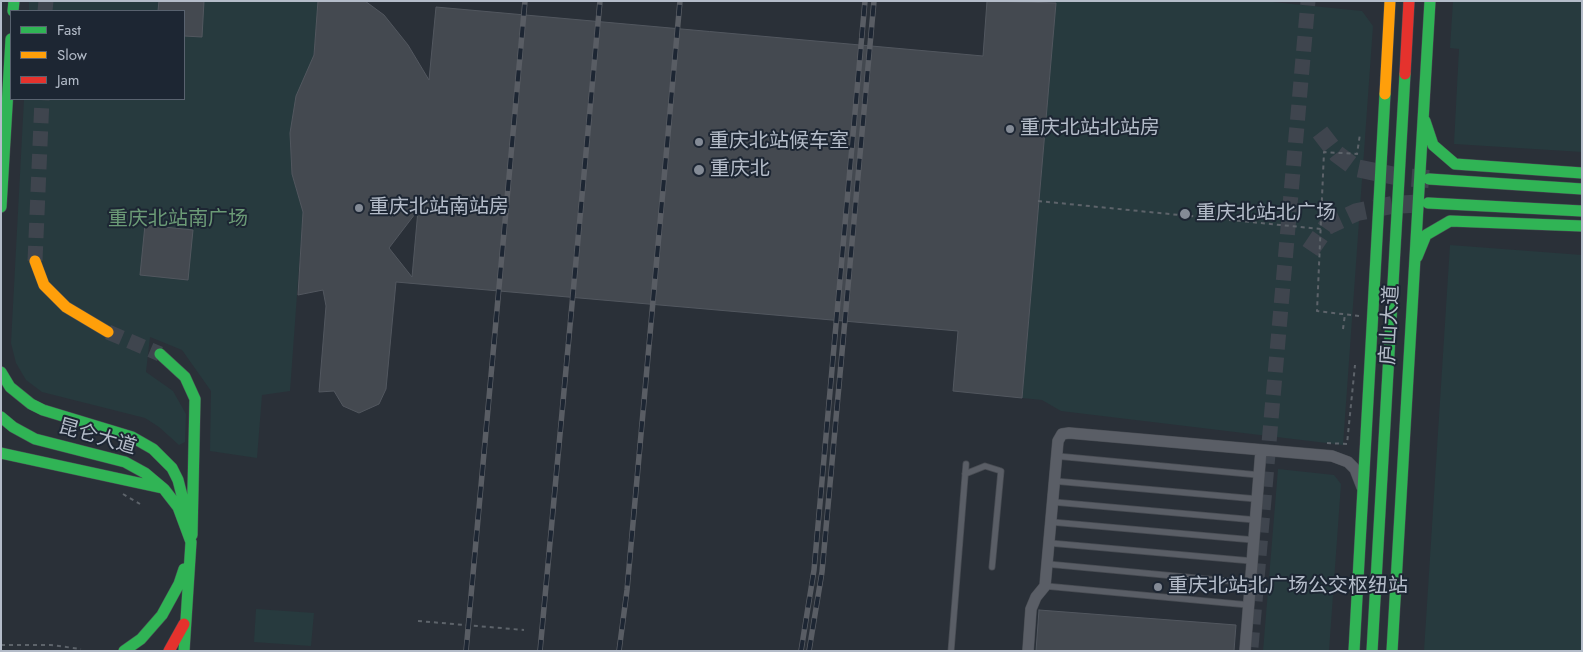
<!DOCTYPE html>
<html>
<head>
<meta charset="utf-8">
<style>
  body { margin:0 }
  #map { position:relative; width:1583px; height:652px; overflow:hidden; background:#2a3038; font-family:Jost,sans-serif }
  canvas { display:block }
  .frame { position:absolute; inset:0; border:2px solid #b4bcc9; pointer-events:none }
  .legend { position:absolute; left:10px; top:10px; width:175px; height:90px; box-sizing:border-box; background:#1d2633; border:1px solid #59626f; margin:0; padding:6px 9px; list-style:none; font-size:15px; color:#b4bcc9 }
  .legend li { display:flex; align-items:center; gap:10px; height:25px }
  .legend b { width:25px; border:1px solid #59626f }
</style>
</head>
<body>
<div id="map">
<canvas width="1583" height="652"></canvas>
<div class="frame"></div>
<ul class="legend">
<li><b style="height:6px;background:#30b455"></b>Fast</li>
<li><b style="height:6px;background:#ff9f0a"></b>Slow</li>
<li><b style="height:6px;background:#e5322d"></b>Jam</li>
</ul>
</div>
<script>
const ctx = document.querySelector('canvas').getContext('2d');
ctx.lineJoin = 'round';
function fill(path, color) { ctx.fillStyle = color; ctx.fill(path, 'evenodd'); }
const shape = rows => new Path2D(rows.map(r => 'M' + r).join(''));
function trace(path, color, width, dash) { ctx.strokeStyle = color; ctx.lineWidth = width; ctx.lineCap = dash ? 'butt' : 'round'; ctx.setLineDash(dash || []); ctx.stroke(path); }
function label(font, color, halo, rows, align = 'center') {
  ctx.font = font + ' Jost,"Noto Sans SC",sans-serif'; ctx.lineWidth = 4; ctx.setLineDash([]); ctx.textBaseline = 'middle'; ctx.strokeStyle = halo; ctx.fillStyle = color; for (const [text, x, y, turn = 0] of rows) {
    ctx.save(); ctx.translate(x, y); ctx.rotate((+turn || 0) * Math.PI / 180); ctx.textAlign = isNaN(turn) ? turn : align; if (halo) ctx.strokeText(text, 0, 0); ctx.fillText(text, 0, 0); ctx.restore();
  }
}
fill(shape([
  [29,1,318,1,314,55,290,133,292,174,303,212,290,391,262,395,257,458,210,451,211,391,182,350,150,337,146,372,173,391,186,414,185,442,179,445,159,427,145,418,42,392,26,380,16,363,11,343,24,99,184,99,184,11,29,11],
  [1056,1,1263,1,1362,11,1373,26,1343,445,1061,411,1042,400,1022,398],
  [1453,1,1582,1,1582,152,1454,144,1459,49,1450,48],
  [1450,245,1582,255,1582,651,1424,651],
  [1278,469,1334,475,1341,484,1329,651,1263,651],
  [256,609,314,613,311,646,254,642]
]), '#273a3e');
const building = shape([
  [159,1,204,1,202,37,184,36,184,11,158,11,159,1],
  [318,1,365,1,384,15,408,45,429,80,436,7,983,56,987,1,1056,3,1022,398,953,391,958,331,396,282,386,389,379,404,359,413,343,406,334,391,319,392,326,306,323,290,298,295,303,212,292,174,290,133,296,96,314,55,318,1],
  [418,210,412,277,389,248,418,210],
  [145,225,193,230,188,280,140,275,145,225],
  [1039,610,1236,625,1234,651,1036,651,1039,610]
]);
fill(building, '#444950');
trace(building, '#52575f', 1);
trace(shape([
  [45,11,46,1],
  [35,261,42,99],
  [108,332,160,354],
  [1251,647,1308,1]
]), '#3f454e', 15, [15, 8]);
trace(shape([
  [1320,132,1337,154,1356,168,1400,177,1429,179],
  [1310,251,1327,226,1357,212,1392,205,1428,203]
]), '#3f454e', 18, [18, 9]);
const lane = shape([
  [1056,456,1259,475],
  [965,474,985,466,1001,471,992,567],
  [1054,481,1257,499],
  [1053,502,1256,520],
  [1051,522,1254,540],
  [1049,543,1252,561],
  [1047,564,1250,583],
  [1045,586,1249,605],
  [951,651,966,464]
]);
const street = shape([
  [1028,651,1031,609,1036,597,1045,586,1058,441,1062,434,1069,433,1332,456,1348,462,1355,469,1362,487],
  [1245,651,1261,450]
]);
const fast = shape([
  [13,11,14,1],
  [1425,121,1433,145,1455,164,1582,173],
  [1429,179,1582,189],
  [1428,203,1582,211],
  [1,207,11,39],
  [1417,257,1426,235,1450,221,1582,226],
  [160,354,185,377,195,399,192,535],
  [1,372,10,387,31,404,43,410,132,437,153,449,172,468,178,480,186,511],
  [1,417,13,427,35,439,125,462,145,473,164,489,178,507,191,542,184,651],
  [1,453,162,488],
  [124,651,141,639,162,615,179,584,184,569],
  [1354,651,1385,94],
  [1372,651,1405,74],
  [1392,651,1430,1]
]);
const slow = shape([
  [1385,94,1390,1],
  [35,261,44,285,66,307,108,332]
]);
const jam = shape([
  [1405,74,1409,1],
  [169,651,184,624]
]);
trace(lane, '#484c53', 7);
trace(street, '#484c53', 12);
trace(fast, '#484c53', 12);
trace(slow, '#484c53', 12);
trace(jam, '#484c53', 12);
trace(shape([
  [1038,201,1321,229],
  [1359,316,1317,311,1324,152,1357,154,1360,134],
  [1343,329,1345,314],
  [1327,443,1347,444,1355,365],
  [123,494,140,504],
  [418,621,524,630],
  [1,645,51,645,81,649]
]), '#5d636a', 2, [4, 4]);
trace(lane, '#5a5e66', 5.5);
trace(street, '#5a5e66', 11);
trace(fast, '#30b455', 11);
trace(slow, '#ff9f0a', 11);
trace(jam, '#e5322d', 11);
const rail = shape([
  [466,651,525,1],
  [540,651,600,1],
  [619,651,627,590,680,1],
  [801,651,814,570,865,1],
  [809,651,822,572,874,1]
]);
trace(rail, '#595d64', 5.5);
trace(rail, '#1d2633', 4, [11]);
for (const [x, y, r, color] of [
  [1010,129,5,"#848b96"],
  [699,142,5,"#848b96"],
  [699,170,6,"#848b96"],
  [359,208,5,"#848b96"],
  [1185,214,6,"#848b96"],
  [1158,587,5,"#848b96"]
]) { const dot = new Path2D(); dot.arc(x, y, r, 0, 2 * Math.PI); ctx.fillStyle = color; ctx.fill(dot); trace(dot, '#1d2633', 2); }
label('20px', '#b4bcc9', '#1d2633', [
  ["重庆北站北站房",1020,129],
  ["重庆北站候车室",709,142],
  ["重庆北",710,170],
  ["重庆北站南站房",369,208],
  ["重庆北站北广场",1196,214],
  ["重庆北站北广场公交枢纽站",1168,587]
], 'left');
label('20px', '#6b9a76', '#1d2633', [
  ["重庆北站南广场",178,220]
]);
label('20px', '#b4bcc9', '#1d2633', [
  ["庐山大道",1391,325,-87],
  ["昆仑大道",97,438,16]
]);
</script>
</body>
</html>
